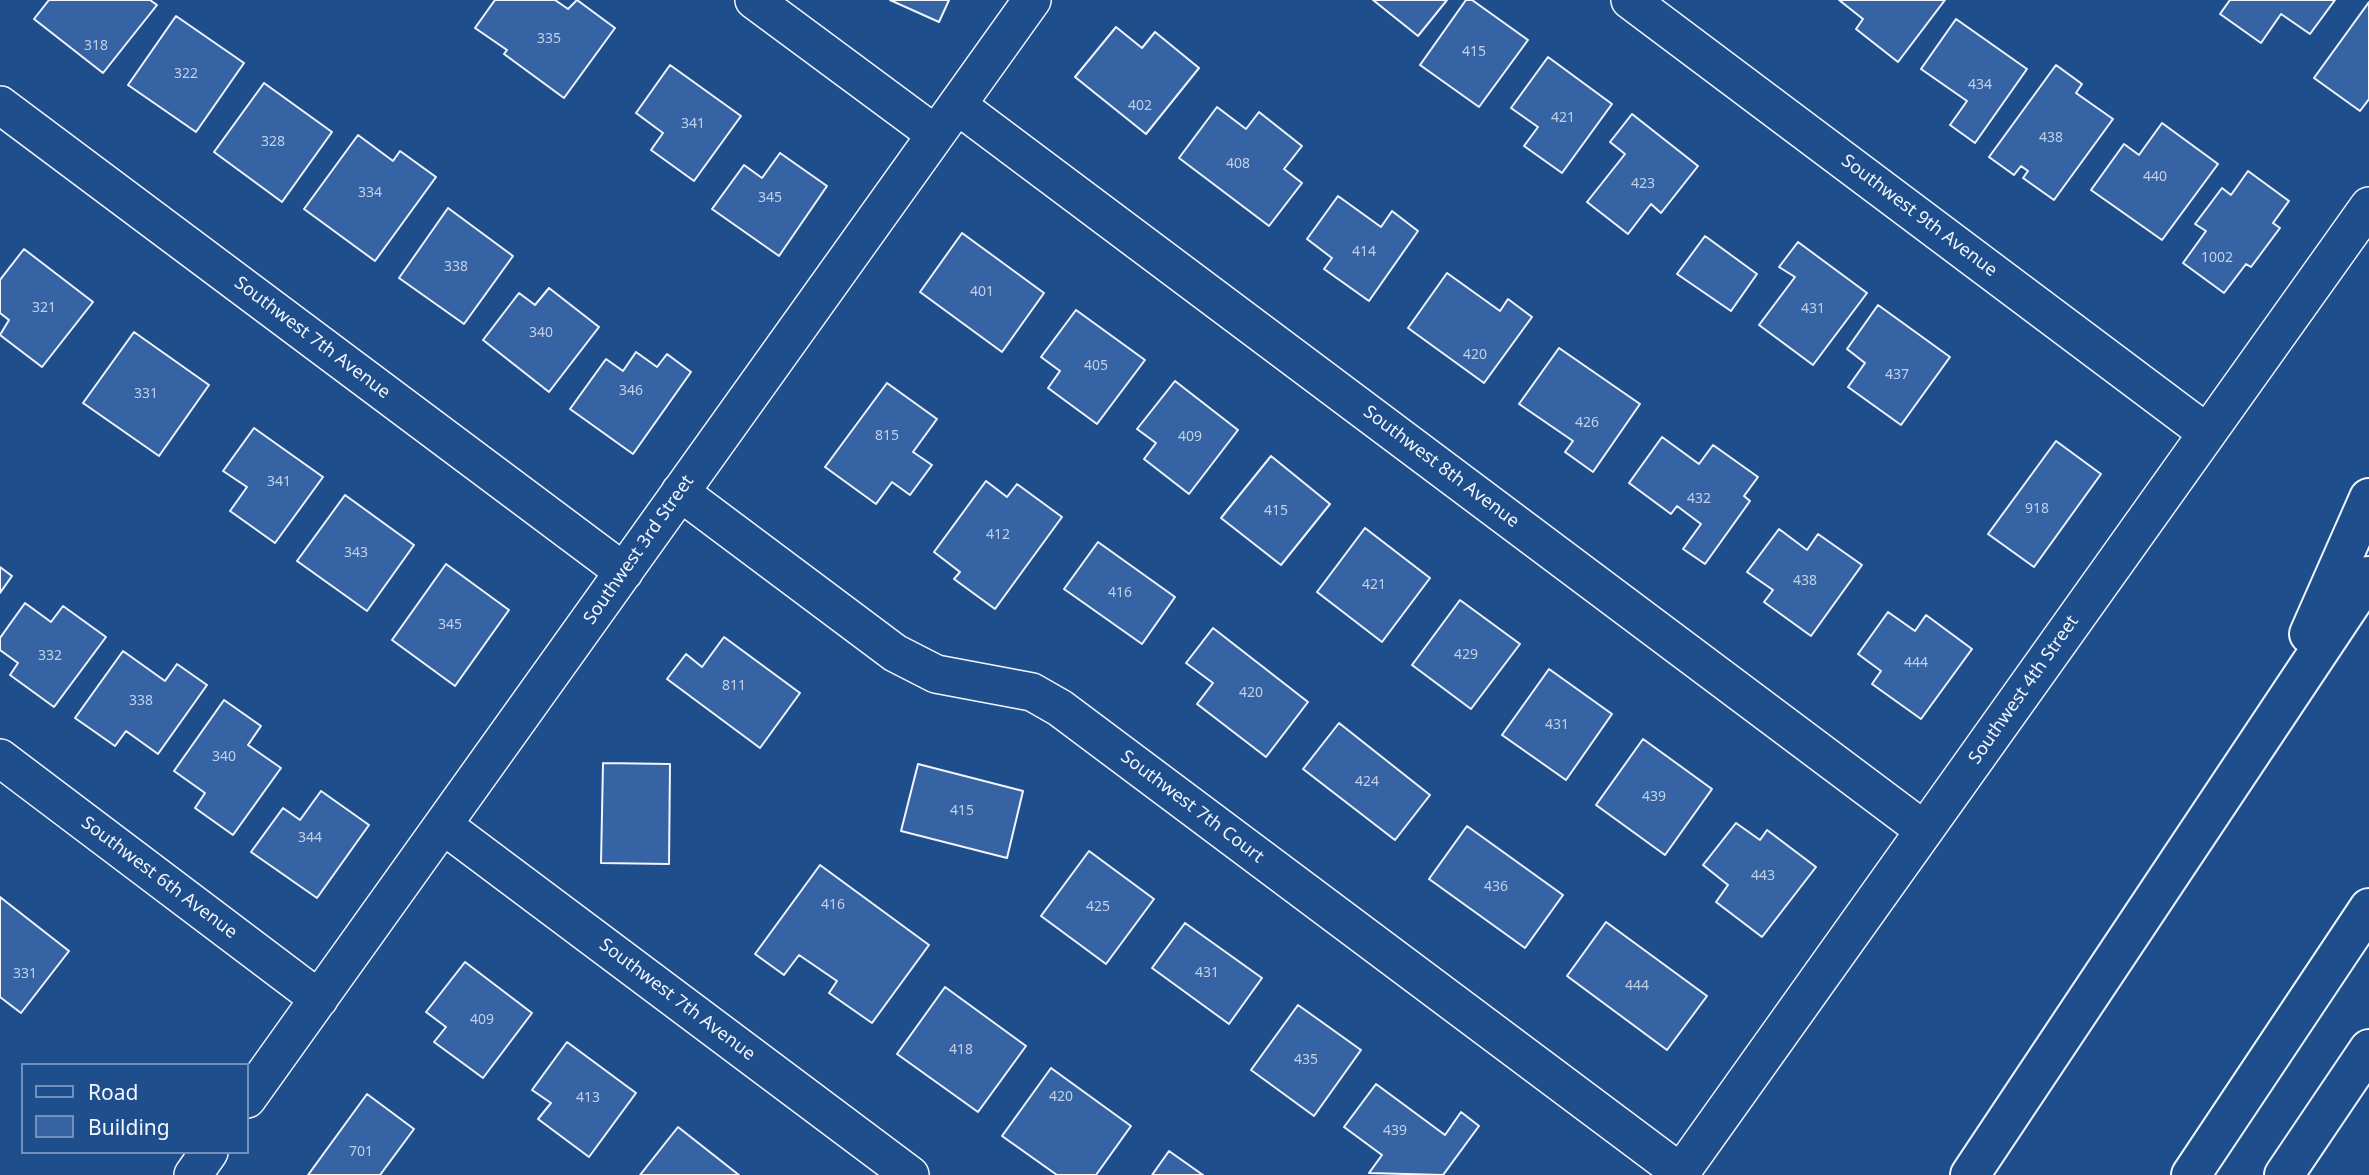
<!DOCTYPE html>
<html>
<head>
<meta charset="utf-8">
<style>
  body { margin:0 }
  #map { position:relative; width:2369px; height:1175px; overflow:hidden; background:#1f4e8c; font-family:"Noto Sans",sans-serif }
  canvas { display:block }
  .legend { position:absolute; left:21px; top:1063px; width:228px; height:91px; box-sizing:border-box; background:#1f4e8c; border:2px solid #7391ba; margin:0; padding:9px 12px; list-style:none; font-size:21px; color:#f2f6ff }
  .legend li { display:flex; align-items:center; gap:14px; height:35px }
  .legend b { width:35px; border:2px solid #7391ba }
</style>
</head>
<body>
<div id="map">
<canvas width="2369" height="1175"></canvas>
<ul class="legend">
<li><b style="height:9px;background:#1f4e8c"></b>Road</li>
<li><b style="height:19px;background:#3563a3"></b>Building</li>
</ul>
</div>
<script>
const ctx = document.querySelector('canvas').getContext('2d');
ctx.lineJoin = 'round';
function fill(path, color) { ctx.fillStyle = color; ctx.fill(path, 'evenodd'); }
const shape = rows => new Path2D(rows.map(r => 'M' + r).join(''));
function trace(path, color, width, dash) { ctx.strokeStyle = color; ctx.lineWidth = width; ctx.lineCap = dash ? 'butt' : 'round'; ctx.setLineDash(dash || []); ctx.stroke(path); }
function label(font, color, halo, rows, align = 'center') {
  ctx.font = font + ' "Noto Sans",sans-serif'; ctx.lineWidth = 5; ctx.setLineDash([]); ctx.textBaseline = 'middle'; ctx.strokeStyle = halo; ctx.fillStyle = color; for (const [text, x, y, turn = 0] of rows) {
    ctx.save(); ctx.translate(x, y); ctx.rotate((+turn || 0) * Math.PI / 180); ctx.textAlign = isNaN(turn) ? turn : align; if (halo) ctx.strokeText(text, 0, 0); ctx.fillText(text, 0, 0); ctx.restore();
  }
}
const building = shape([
  [49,0,150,0,157,5,103,73,34,19,49,0],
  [495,0,555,0,568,9,577,0,615,28,564,98,504,54,507,50,475,28,495,0],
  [890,0,949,0,939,22,890,0],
  [1373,0,1447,0,1418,36,1373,0],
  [1466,0,1472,0,1528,40,1479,107,1420,65,1466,0],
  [1839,0,1945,0,1898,62,1856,29,1863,19,1839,0],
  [2230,0,2335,0,2310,34,2281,14,2261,43,2220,14,2230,0],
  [2369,2,2369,99,2360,111,2314,78,2369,2],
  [176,16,244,63,196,132,128,85,176,16],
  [1956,19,2027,69,1975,143,1950,125,1967,101,1921,69,1956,19],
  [1116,27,1142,48,1155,32,1199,68,1146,134,1075,77,1116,27],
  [1548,57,1612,104,1562,173,1524,146,1538,127,1511,108,1548,57],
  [670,65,741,116,694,181,651,150,663,133,636,113,670,65],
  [2056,65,2082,84,2076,93,2113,119,2054,200,2023,178,2028,171,2021,166,2014,175,1989,157,2056,65],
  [264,83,332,132,282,202,214,152,264,83],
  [1217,107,1246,129,1259,112,1302,146,1284,169,1302,183,1269,226,1179,158,1217,107],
  [1632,114,1698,166,1661,213,1651,204,1628,234,1587,202,1625,154,1610,142,1632,114],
  [2162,123,2218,164,2162,240,2091,190,2124,144,2139,155,2162,123],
  [358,135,393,161,400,151,436,177,375,261,304,209,358,135],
  [780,153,827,186,779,256,712,209,744,165,762,178,780,153],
  [2248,171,2289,201,2273,223,2280,228,2251,267,2246,264,2224,293,2183,263,2206,231,2195,224,2222,188,2231,195,2248,171],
  [1338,196,1381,227,1392,211,1418,231,1369,301,1324,269,1332,258,1307,239,1338,196],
  [448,208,513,256,464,324,399,278,448,208],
  [962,233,1044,293,1002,352,920,292,962,233],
  [1705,236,1757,274,1731,311,1677,274,1705,236],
  [1798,242,1867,293,1813,365,1759,325,1795,277,1779,267,1798,242],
  [24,249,93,302,42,367,0,335,9,320,0,313,0,280,24,249],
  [1447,273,1500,311,1508,299,1532,317,1484,383,1408,328,1447,273],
  [549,288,599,327,549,392,483,340,519,293,535,305,549,288],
  [1878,305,1950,357,1901,425,1848,387,1865,363,1847,349,1878,305],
  [1076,310,1145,360,1097,424,1048,388,1060,371,1041,357,1076,310],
  [134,332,209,385,159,456,83,403,134,332],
  [1559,348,1640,404,1593,472,1565,452,1573,441,1519,404,1559,348],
  [636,352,657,367,667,354,691,372,633,454,570,409,606,359,623,371,636,352],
  [1175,381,1238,430,1189,494,1144,459,1156,443,1137,429,1175,381],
  [887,383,937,419,913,452,932,465,910,495,892,482,876,504,825,467,887,383],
  [254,428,323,477,275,543,230,511,247,487,223,471,254,428],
  [1662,437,1699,464,1713,445,1758,477,1744,496,1750,501,1705,564,1683,549,1701,524,1677,506,1671,514,1629,483,1662,437],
  [2056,441,2101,474,2034,567,1988,534,2056,441],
  [1271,456,1330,504,1281,565,1221,518,1271,456],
  [986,481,1007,497,1017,484,1062,517,995,609,954,579,960,572,934,552,986,481],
  [345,495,414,545,367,611,297,561,345,495],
  [1365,528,1430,578,1382,642,1317,592,1365,528],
  [1779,529,1807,550,1818,534,1862,565,1811,636,1764,602,1773,590,1747,572,1779,529],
  [1098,542,1175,597,1142,644,1064,589,1098,542],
  [446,564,509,610,455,686,392,640,446,564],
  [0,567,12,576,0,593,0,567],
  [1460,600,1520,644,1471,709,1412,665,1460,600],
  [25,603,51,622,63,606,106,637,54,707,10,675,18,663,0,650,0,638,25,603],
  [1888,612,1915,631,1926,615,1972,649,1921,719,1872,684,1881,671,1858,654,1888,612],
  [1213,628,1308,702,1266,757,1197,704,1213,683,1186,663,1213,628],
  [724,637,800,693,760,748,667,679,686,654,702,667,724,637],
  [123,651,165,681,177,664,207,685,158,754,126,731,115,746,75,718,123,651],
  [1549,669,1612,714,1566,780,1502,735,1549,669],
  [224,700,261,726,248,745,281,768,233,835,195,808,205,793,174,771,224,700],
  [1339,723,1430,795,1395,840,1303,769,1339,723],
  [1643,739,1712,789,1665,855,1596,805,1643,739],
  [603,763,670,764,669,864,601,863,603,763],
  [918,764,1023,791,1007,858,901,831,918,764],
  [321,791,369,825,317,898,251,852,283,808,300,820,321,791],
  [1736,823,1760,840,1767,830,1816,867,1762,937,1716,902,1728,885,1703,865,1736,823],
  [1467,826,1563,895,1525,948,1429,879,1467,826],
  [1089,851,1154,899,1106,964,1041,916,1089,851],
  [820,865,929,945,872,1023,829,993,837,981,799,955,784,975,755,954,820,865],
  [0,897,69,951,21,1013,0,997,0,897],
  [1606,922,1707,996,1667,1050,1567,976,1606,922],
  [1185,923,1262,978,1229,1024,1152,968,1185,923],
  [465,962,532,1013,483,1078,434,1042,446,1027,426,1012,465,962],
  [945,987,1026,1046,978,1112,897,1054,945,987],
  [1298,1005,1361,1050,1314,1116,1251,1070,1298,1005],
  [567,1042,636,1093,589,1157,538,1119,551,1103,532,1090,567,1042],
  [1051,1068,1131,1126,1096,1175,1057,1175,1002,1136,1051,1068],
  [1376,1084,1445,1135,1461,1112,1479,1126,1443,1175,1369,1173,1382,1155,1344,1127,1376,1084],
  [367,1094,414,1129,380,1175,308,1175,367,1094],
  [678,1127,739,1175,640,1175,678,1127],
  [1169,1151,1203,1175,1152,1175,1169,1151]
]);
fill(building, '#3563a3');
trace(building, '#f2f6ff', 2);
const street = shape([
  [754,0,935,134],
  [1630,0,2207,433],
  [0,105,624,572],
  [957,105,1924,830],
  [680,492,895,653,936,674,1032,692,1060,708,1681,1173],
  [0,758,319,999],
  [443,825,910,1175],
  [247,1099,1032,0],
  [193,1175,209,1152],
  [1679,1175,2369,206]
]);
const highway = shape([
  [2309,634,2369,498],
  [1970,1175,2369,576],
  [2191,1175,2369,908],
  [2284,1175,2369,1049]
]);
trace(street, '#f2f6ff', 40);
trace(highway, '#f2f6ff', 42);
trace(street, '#1f4e8c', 37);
trace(highway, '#1f4e8c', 38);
label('14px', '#c3d1e8', null, [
  ["335",549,39],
  ["318",96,46],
  ["415",1474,52],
  ["322",186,74],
  ["434",1980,85],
  ["402",1140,106],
  ["421",1563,118],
  ["341",693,124],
  ["438",2051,138],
  ["328",273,142],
  ["408",1238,164],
  ["440",2155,177],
  ["423",1643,184],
  ["334",370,193],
  ["345",770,198],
  ["414",1364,252],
  ["1002",2217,258],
  ["338",456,267],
  ["401",982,292],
  ["321",44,308],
  ["431",1813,309],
  ["340",541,333],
  ["420",1475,355],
  ["405",1096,366],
  ["437",1897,375],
  ["346",631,391],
  ["331",146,394],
  ["426",1587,423],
  ["815",887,436],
  ["409",1190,437],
  ["341",279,482],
  ["432",1699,499],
  ["918",2037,509],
  ["415",1276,511],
  ["412",998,535],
  ["343",356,553],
  ["438",1805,581],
  ["421",1374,585],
  ["416",1120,593],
  ["345",450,625],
  ["429",1466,655],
  ["332",50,656],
  ["444",1916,663],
  ["811",734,686],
  ["420",1251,693],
  ["338",141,701],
  ["431",1557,725],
  ["340",224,757],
  ["424",1367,782],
  ["439",1654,797],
  ["415",962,811],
  ["344",310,838],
  ["443",1763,876],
  ["436",1496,887],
  ["416",833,905],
  ["425",1098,907],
  ["431",1207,973],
  ["331",25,974],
  ["444",1637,986],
  ["409",482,1020],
  ["418",961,1050],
  ["435",1306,1060],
  ["420",1061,1097],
  ["413",588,1098],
  ["439",1395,1131],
  ["701",361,1152]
]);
label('18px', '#f2f6ff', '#1f4e8c', [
  ["Southwest 9th Avenue",1919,216,37],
  ["Southwest 7th Avenue",312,338,37],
  ["Southwest 8th Avenue",1441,467,37],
  ["Southwest 3rd Street",639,550,-55],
  ["Southwest 4th Street",2024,690,-55],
  ["Southwest 7th Court",1192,807,37],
  ["Southwest 6th Avenue",159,878,37],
  ["Southwest 7th Avenue",677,1000,37]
]);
</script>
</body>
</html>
